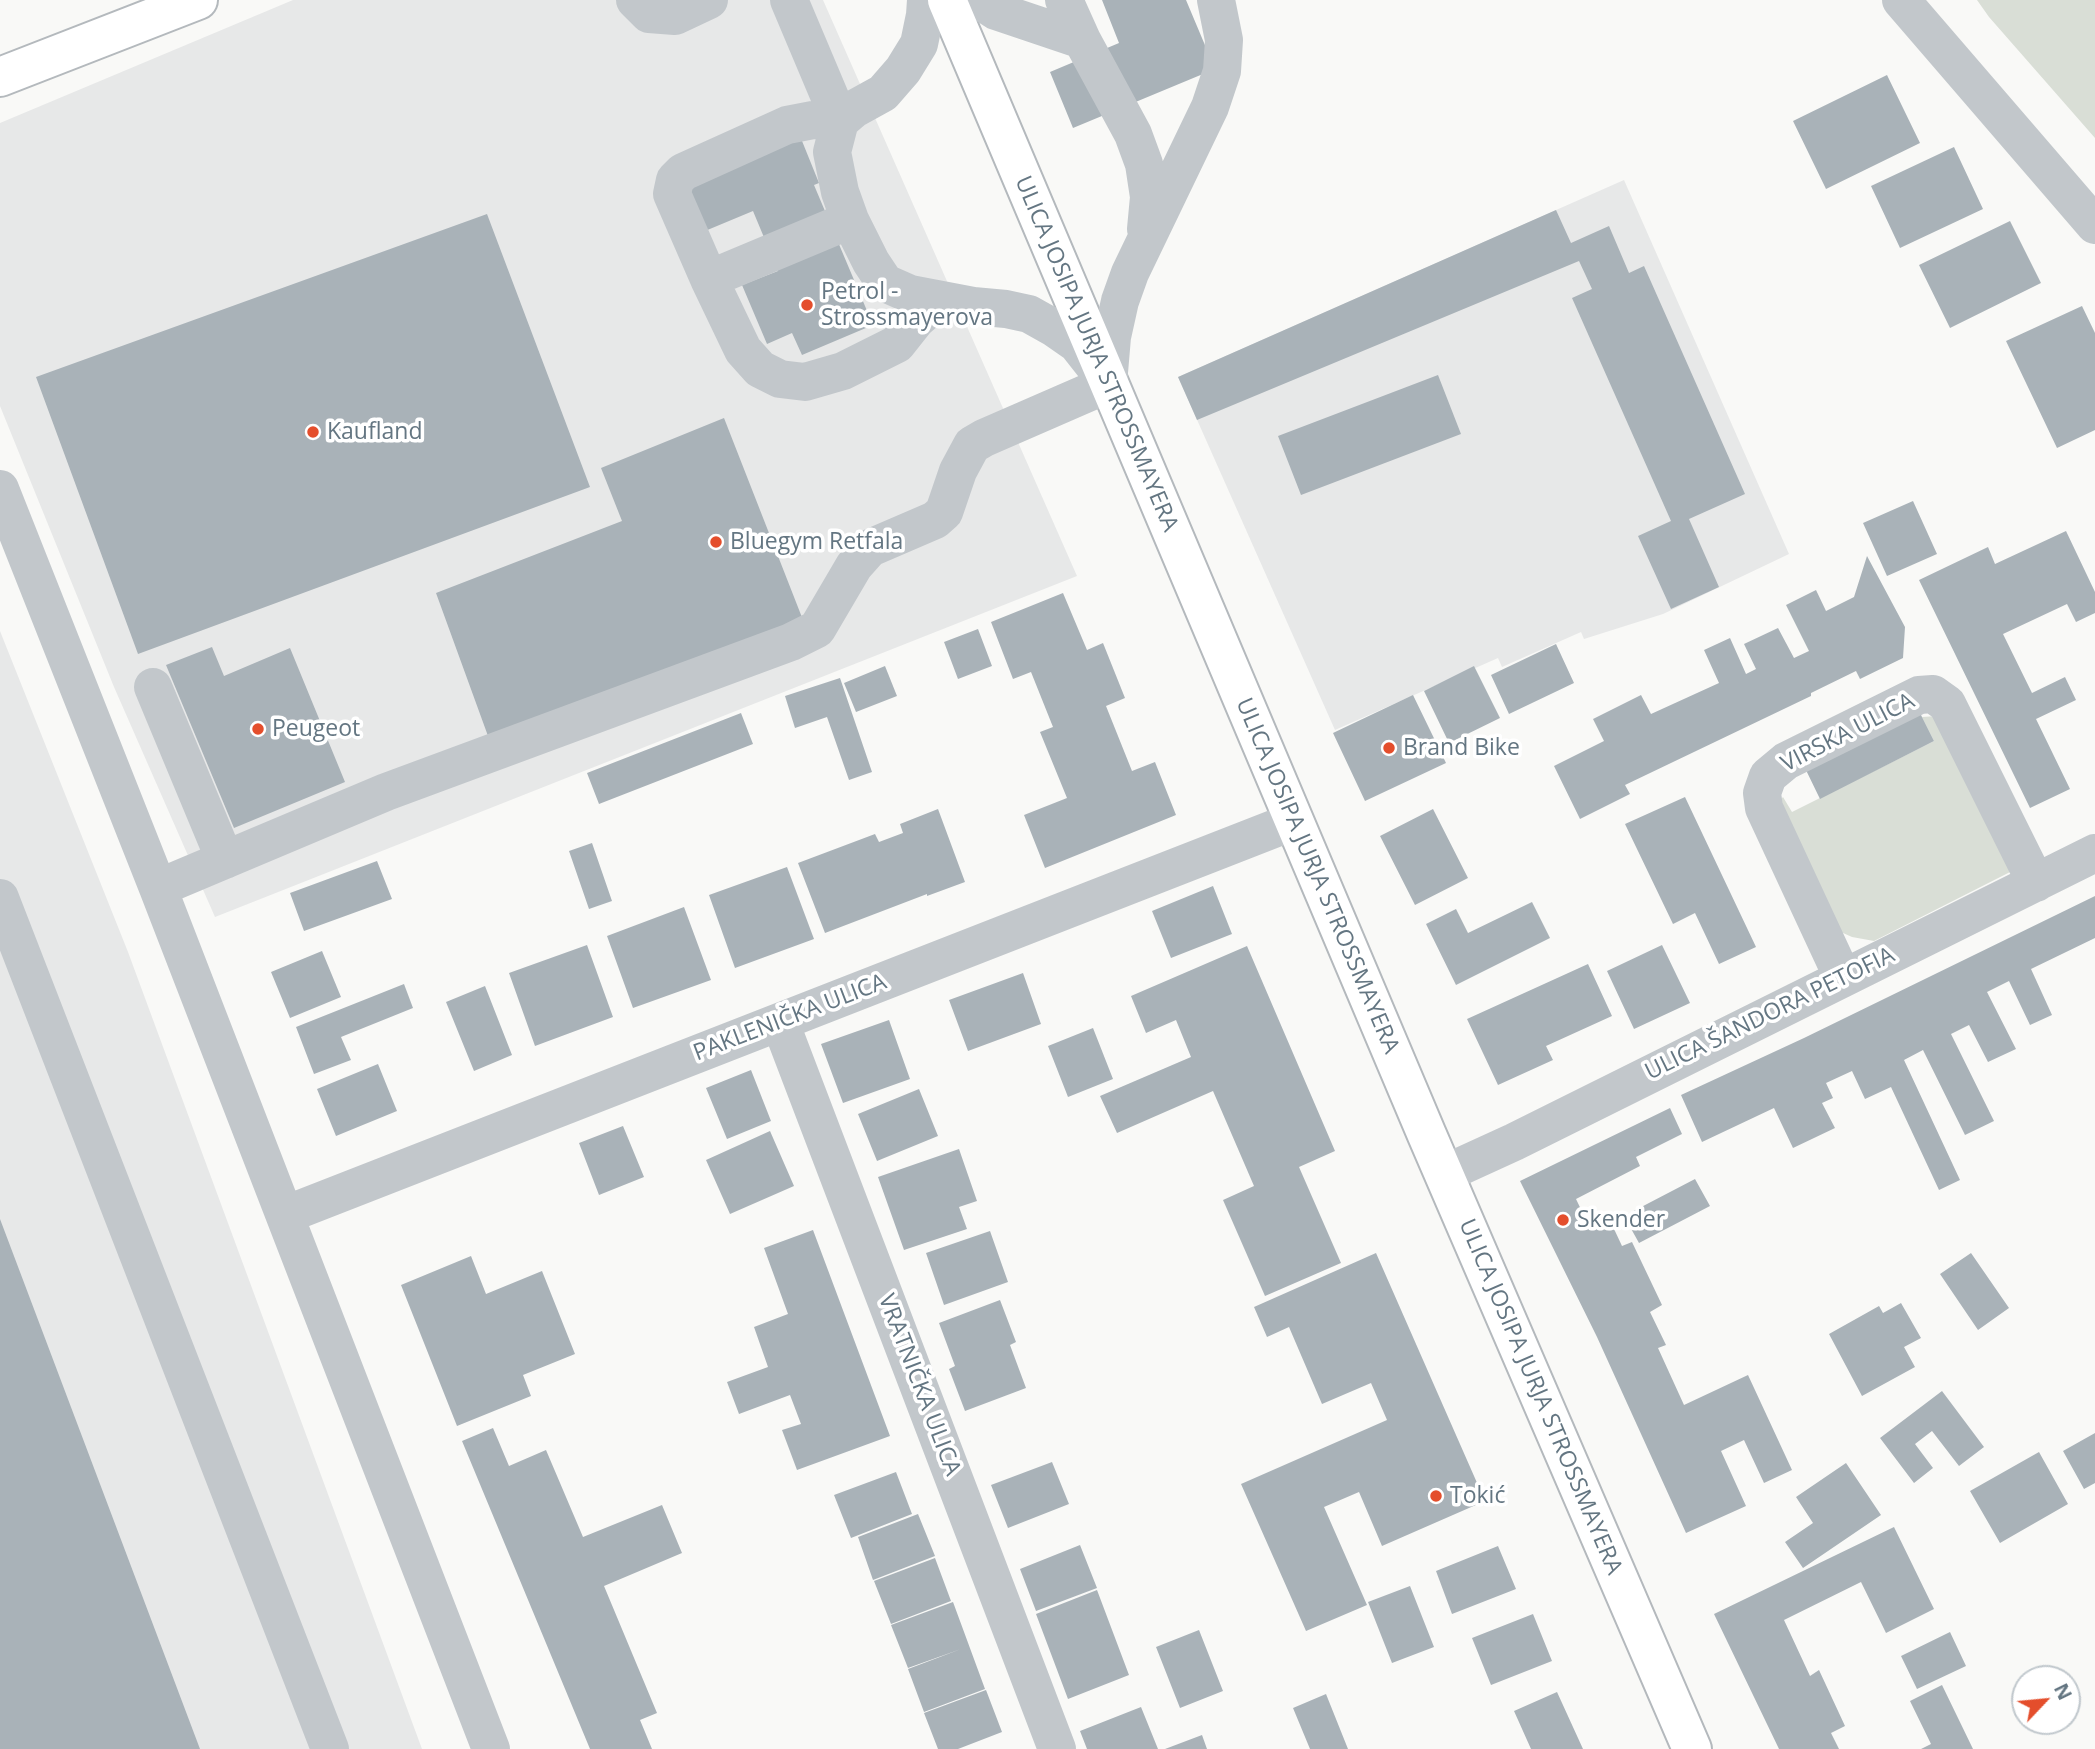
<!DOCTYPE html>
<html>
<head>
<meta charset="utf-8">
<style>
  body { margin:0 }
  #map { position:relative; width:2095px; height:1749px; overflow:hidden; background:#f9f9f7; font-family:"Open Sans",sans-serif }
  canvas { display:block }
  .north { position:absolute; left:2011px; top:1665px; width:70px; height:70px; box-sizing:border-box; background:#fff; border:2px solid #c1c8cd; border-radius:50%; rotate:64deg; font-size:19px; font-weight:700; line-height:28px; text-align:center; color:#647682 }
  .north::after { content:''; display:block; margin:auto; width:24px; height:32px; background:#e44e2c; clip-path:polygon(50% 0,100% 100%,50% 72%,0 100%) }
</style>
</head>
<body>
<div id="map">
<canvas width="2095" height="1749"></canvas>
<div class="north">N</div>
</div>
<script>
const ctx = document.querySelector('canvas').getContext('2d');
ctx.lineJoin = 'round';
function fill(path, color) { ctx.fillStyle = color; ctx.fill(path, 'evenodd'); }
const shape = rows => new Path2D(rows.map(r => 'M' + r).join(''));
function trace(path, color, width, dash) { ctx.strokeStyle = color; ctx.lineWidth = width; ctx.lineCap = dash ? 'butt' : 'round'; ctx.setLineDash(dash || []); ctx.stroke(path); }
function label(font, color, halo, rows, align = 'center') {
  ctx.font = font + ' "Open Sans",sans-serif'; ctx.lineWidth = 7; ctx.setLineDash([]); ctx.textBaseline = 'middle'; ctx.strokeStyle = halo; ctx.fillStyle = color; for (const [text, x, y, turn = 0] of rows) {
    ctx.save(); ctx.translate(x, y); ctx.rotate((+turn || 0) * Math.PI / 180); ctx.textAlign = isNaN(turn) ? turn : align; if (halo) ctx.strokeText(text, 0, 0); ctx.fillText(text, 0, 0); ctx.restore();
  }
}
fill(shape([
  [293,0,823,0,1077,576,215,917,114,687,0,406,0,123],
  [1624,180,1789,554,1663,614,1584,639,1581,632,1502,667,1498,658,1335,730,1178,377],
  [0,631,128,952,422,1749,0,1749]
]), '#e7e8e8');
fill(shape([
  [1977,0,2095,0,2095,138,1989,17],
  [1937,716,2016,869,1874,941,1852,937,1832,928,1778,803,1783,797,1792,812,1934,741,1922,717]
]), '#d9ded6');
fill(shape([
  [1102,0,1186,0,1215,69,1073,128,1050,72,1119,43],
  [1887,75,1920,143,1826,189,1793,121],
  [800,136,819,183,814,185,873,325,802,355,792,333,767,344,742,285,778,271,753,211,705,231,685,184],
  [1954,147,1983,209,1900,248,1871,186],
  [1556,210,1571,243,1609,226,1629,273,1644,266,1745,494,1689,519,1719,587,1671,609,1638,536,1671,521,1572,298,1592,289,1579,261,1197,420,1178,377],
  [487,214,590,487,138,654,36,377],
  [2010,221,2041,283,1950,328,1919,265],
  [2082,306,2095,333,2095,430,2057,448,2006,341],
  [1438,375,1461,434,1301,495,1278,436],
  [724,418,803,620,488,736,436,593,622,521,601,468],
  [1913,501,1937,554,1887,576,1863,523],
  [2066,531,2095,592,2095,613,2076,622,2067,604,2003,634,2032,693,2065,677,2076,700,2036,719,2070,789,2030,808,1919,580,1988,547,1995,564],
  [1867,556,1905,627,1903,658,1860,679,1856,671,1811,693,1811,696,1625,785,1630,794,1580,819,1554,766,1604,741,1593,719,1641,695,1651,714,1719,683,1704,650,1730,638,1746,674,1756,669,1744,644,1778,628,1794,658,1809,651,1786,605,1816,590,1826,611,1854,597],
  [1063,593,1087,650,1103,643,1125,698,1106,706,1132,771,1155,762,1176,815,1045,868,1024,815,1067,798,1040,732,1053,727,1031,672,1013,679,991,622],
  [978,629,992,666,958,679,944,642],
  [1556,644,1574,683,1509,714,1491,675],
  [212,647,224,676,290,648,345,782,234,828,166,665],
  [885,666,897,696,856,712,844,683],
  [1474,666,1500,718,1449,743,1424,691],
  [840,678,872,772,849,780,827,717,795,728,785,696],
  [1413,695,1446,763,1365,801,1333,733],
  [1918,709,1934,741,1820,799,1804,766],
  [741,713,753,744,599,804,587,773],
  [1685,797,1756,947,1719,964,1695,913,1673,924,1625,824],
  [938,809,965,882,927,896,927,894,825,933,798,863,875,834,879,842,903,833,900,824],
  [1433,809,1468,878,1415,905,1380,836],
  [592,843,612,901,589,909,569,851],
  [377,861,392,899,304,931,290,893],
  [787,867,814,939,735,968,709,895],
  [1213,886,1232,934,1171,958,1152,911],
  [2095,896,2095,938,2031,969,2052,1015,2030,1025,2009,981,1987,992,2016,1049,1988,1062,1969,1025,1951,1034,1994,1121,1965,1135,1923,1050,1904,1060,1960,1180,1939,1190,1891,1087,1865,1099,1852,1071,1826,1083,1833,1098,1822,1103,1835,1128,1793,1148,1774,1108,1702,1142,1681,1095,1804,1038],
  [1532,902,1550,938,1456,985,1426,924,1456,909,1468,933],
  [684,907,711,980,633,1008,607,936],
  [587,945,613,1017,535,1046,509,973],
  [1662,945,1690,1003,1634,1029,1607,971],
  [1247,946,1335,1151,1299,1167,1341,1263,1265,1296,1223,1200,1254,1186,1213,1091,1117,1133,1100,1096,1191,1057,1176,1020,1146,1033,1131,996],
  [322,951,341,997,290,1018,271,972],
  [1588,964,1612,1016,1546,1046,1553,1060,1498,1085,1467,1019],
  [1023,973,1041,1024,968,1051,949,1000],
  [404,984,413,1008,341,1037,351,1060,314,1074,296,1027],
  [485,986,512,1055,474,1071,446,1002],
  [889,1020,910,1079,843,1103,821,1044],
  [1093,1028,1113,1079,1068,1097,1048,1046],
  [378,1064,397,1111,336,1136,317,1089],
  [751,1070,771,1121,727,1139,706,1088],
  [919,1089,938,1136,877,1161,858,1114],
  [1670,1108,1682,1134,1636,1157,1640,1166,1576,1199,1588,1224,1607,1214,1622,1246,1632,1242,1662,1305,1650,1312,1666,1345,1658,1348,1684,1405,1748,1375,1792,1470,1764,1483,1744,1440,1721,1451,1746,1506,1686,1533,1597,1337,1520,1181],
  [623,1126,644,1177,599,1195,579,1143],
  [770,1131,794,1186,730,1214,706,1160],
  [959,1149,977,1201,959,1207,967,1229,904,1250,878,1177],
  [1695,1179,1710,1206,1639,1243,1624,1216],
  [0,1219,200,1749,0,1749],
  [813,1230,890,1436,797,1470,782,1430,801,1424,790,1395,739,1414,727,1382,768,1367,754,1327,788,1314,764,1248],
  [990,1231,1008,1282,944,1305,926,1253],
  [1376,1253,1485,1501,1382,1546,1359,1492,1324,1507,1367,1605,1306,1631,1241,1484,1387,1420,1371,1383,1322,1404,1289,1327,1267,1337,1254,1307],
  [1971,1253,2009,1308,1978,1330,1940,1274],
  [471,1256,486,1294,542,1271,575,1354,523,1375,531,1396,457,1426,401,1285],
  [1000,1300,1016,1342,1010,1345,1026,1388,965,1411,949,1369,955,1366,939,1323],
  [1901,1303,1921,1338,1904,1347,1915,1367,1862,1396,1829,1334,1879,1306,1883,1313],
  [1942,1391,1984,1447,1959,1466,1932,1431,1915,1444,1933,1468,1914,1483,1880,1438],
  [493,1428,509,1466,546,1450,583,1537,662,1505,682,1553,604,1586,657,1713,640,1720,652,1749,590,1749,462,1441],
  [2095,1433,2095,1483,2084,1489,2063,1451],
  [2039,1452,2068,1504,2000,1543,1970,1491],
  [1052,1462,1069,1504,1008,1528,991,1485],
  [1846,1463,1881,1515,1803,1568,1785,1542,1813,1523,1796,1497],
  [896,1472,912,1514,851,1538,834,1495],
  [918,1514,935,1556,873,1580,858,1537],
  [1894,1527,1934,1609,1886,1633,1861,1582,1784,1620,1810,1676,1819,1670,1845,1726,1831,1733,1839,1749,1779,1749,1714,1614],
  [1080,1545,1097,1588,1036,1611,1020,1569],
  [1498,1546,1516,1589,1452,1614,1436,1571],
  [935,1558,951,1601,891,1624,874,1581],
  [1410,1586,1434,1647,1392,1663,1368,1602],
  [1097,1590,1129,1675,1068,1699,1036,1614],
  [953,1602,985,1689,924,1712,908,1669,961,1649,908,1668,891,1625],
  [1533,1614,1552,1661,1491,1685,1472,1638],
  [1199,1630,1223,1691,1180,1708,1156,1647],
  [1950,1632,1966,1666,1917,1689,1901,1656],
  [1942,1685,1973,1749,1921,1749,1931,1744,1910,1701],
  [986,1690,1002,1732,958,1749,938,1749,924,1713],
  [1557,1692,1583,1749,1531,1749,1514,1711],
  [1326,1694,1348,1749,1310,1749,1293,1708],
  [1141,1707,1158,1749,1087,1749,1080,1731],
  [1202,1735,1207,1749,1165,1749]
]), '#a9b2b8');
const major = shape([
  [947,0,1427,1135,1692,1749],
  [0,77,198,0]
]);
trace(major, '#b4b9bd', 42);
trace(shape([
  [635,0,649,14,675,16,709,0],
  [789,0,840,121,813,120,787,125,683,172,675,180,672,194,709,279,743,350,760,369,780,379,805,382,843,371,897,344,916,320,939,300],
  [926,0,925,15,919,44,903,70,883,93,854,109,840,121,832,152,840,192,850,220,871,262,885,283,910,294,973,306,1006,309,1029,314,1054,328,1077,344,1103,377],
  [979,0,996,11,1082,40],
  [1064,0,1082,40,1133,134,1144,164,1149,197,1146,229],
  [1901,0,2095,225],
  [709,279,850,220],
  [1108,384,1112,337,1120,301,1130,273,1210,107,1222,71,1224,40,1216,0],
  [0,489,158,888,491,1749],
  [153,687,225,860],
  [158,888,386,792,791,642,817,629,854,566,870,548,935,520,944,512,958,471,972,445,984,438,1108,384],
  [0,898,330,1749],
  [1843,978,1764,808,1762,793,1768,776,1786,761,1919,695,1933,694,1947,704,2036,883],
  [780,1022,1057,1749],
  [1444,1174,1514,1142,2095,853],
  [285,1215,1294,821]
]), '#c2c7cb', 38);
trace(major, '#fff', 38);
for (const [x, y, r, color] of [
  [807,305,7,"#e44e2c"],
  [313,432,7,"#e44e2c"],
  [716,542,7,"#e44e2c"],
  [258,729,7,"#e44e2c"],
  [1389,748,7,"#e44e2c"],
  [1563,1220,7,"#e44e2c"],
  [1436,1496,7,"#e44e2c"]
]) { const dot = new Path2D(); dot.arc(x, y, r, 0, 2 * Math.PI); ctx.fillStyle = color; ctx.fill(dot); trace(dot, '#fff', 2.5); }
label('23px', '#647682', '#fff', [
  ["Petrol -",821,292],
  ["Strossmayerova",821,318],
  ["Kaufland",327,432],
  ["Bluegym Retfala",730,542],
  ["Peugeot",272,729],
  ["Brand Bike",1403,748],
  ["Skender",1577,1220],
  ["Tokić",1450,1496]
], 'left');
label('23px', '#647682', '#fff', [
  ["ULICA JOSIPA JURJA STROSSMAYERA",1096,354,67],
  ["VIRSKA ULICA",1848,733,-27],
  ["ULICA JOSIPA JURJA STROSSMAYERA",1317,876,67],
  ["ULICA ŠANDORA PETOFIA",1770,1014,-26],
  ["PAKLENIČKA ULICA",790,1018,-21],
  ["VRATNIČKA ULICA",919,1385,69],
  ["ULICA JOSIPA JURJA STROSSMAYERA",1540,1397,67]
]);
</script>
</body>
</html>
